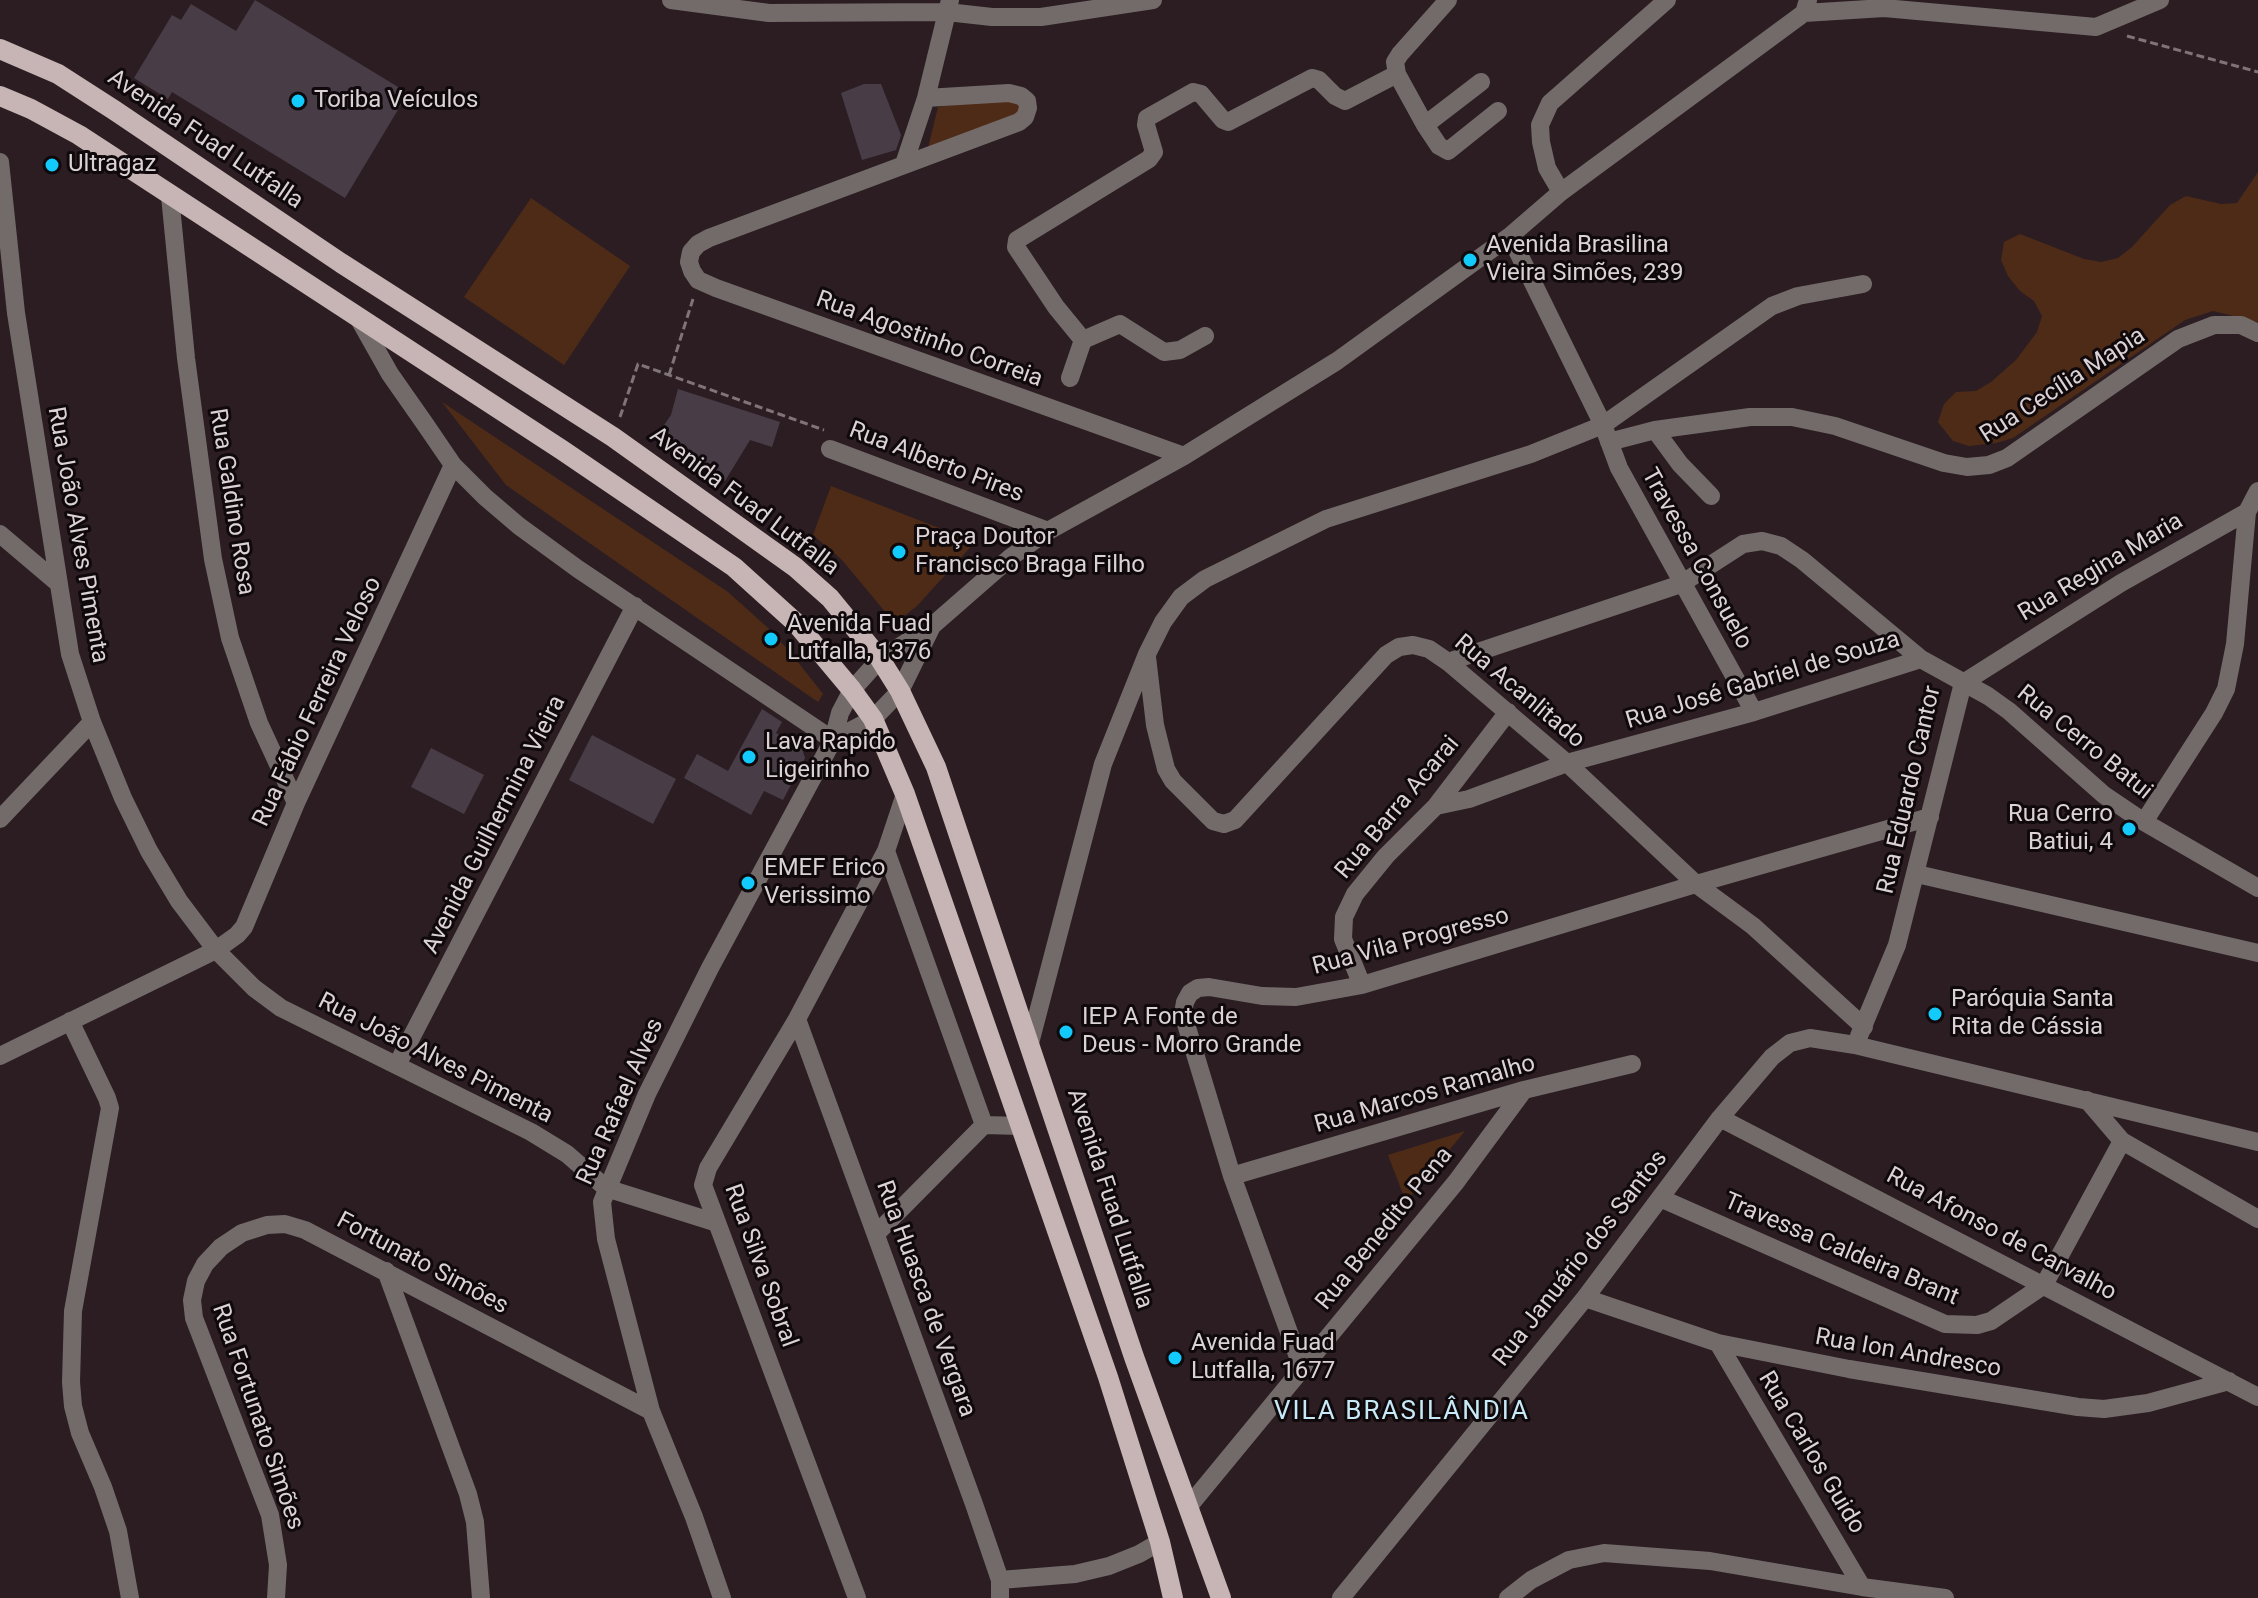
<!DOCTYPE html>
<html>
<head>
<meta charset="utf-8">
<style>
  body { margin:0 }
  canvas { display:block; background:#2b1d22 }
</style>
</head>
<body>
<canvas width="2258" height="1598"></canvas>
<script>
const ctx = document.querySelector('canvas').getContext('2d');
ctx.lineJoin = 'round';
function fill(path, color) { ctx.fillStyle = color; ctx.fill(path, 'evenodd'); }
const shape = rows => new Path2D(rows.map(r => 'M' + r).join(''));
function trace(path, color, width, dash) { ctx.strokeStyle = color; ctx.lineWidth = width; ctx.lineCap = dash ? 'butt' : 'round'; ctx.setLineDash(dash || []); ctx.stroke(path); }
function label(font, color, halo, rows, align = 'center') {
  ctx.font = font + ' Roboto,sans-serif'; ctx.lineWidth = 6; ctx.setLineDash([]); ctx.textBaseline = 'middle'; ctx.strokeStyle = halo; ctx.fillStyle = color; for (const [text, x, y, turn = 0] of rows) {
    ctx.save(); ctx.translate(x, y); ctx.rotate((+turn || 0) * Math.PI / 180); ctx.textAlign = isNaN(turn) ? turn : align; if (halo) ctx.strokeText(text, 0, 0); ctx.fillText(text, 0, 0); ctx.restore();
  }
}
fill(shape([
  [1001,96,1020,103,1019,117,928,148,938,107],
  [2258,172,2258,322,2213,311,2185,320,2013,438,1996,443,1969,446,1953,441,1938,422,1944,404,1956,392,1976,391,1991,382,2016,360,2037,332,2042,316,2034,301,2020,291,2008,276,2001,260,2004,242,2020,234,2084,259,2101,262,2118,258,2132,247,2170,205,2186,196,2221,204,2237,203],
  [531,198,630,266,564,365,464,297],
  [442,402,728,592,767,627,790,652,823,694,818,702,506,485],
  [831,486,975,542,917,606,904,616,892,620,842,560,813,535],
  [1465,1131,1406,1202,1388,1155]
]), '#4e2b17');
fill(shape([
  [255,0,408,93,345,198,172,92,168,99,134,78,172,15,181,20,191,4,236,31],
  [864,84,881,84,901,135,896,150,862,160,841,93],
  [678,389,780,422,772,447,750,440,725,481,656,437,671,415],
  [762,709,782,722,776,733,802,749,805,758,783,800,764,791,751,815,684,778,697,754,728,771],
  [592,735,676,779,653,824,569,780],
  [431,748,484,775,464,814,411,787]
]), '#483d47');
trace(shape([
  [2127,36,2258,72],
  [669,375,693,299],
  [620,417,638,364,824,430]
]), '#807478', 3, [8, 4]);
trace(shape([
  [671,0,769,13,947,12,992,17,1041,17,1153,0],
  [1448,0,1400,54,1395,62,1397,74,1425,125,1439,146,1448,151,1498,111],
  [1804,13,1884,8,2096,27,2160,0],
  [926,98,1009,93,1021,96,1027,101,1028,108,1025,117,1019,122,709,238,698,244,691,252,689,262,692,271,698,280,716,288,1184,456],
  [1425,125,1481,82],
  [0,162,16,313,70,654,92,722,123,798,149,851,179,901,216,950,254,988,281,1008,531,1132,567,1154,606,1188,717,1223],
  [904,164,926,98,950,0],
  [1561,192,1547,168,1541,142,1540,125,1550,103,1667,0],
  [170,196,186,358,213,559,230,638,259,723,296,803],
  [1510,236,1603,425,1619,468,1754,712],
  [359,319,390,374,425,424,453,465,485,497,519,526,578,569,833,740],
  [1205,336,1180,350,1164,352,1120,324,1083,340,1056,307,1016,247,1017,240,1149,159,1154,152,1146,125,1147,118,1193,92,1201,94,1223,120,1228,122,1312,78,1319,80,1335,96,1345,101,1397,74],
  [1070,378,1083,340],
  [1655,430,1680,464,1711,496],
  [1609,442,1655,430,1750,417,1792,417,1835,426,1944,463,1967,467,1989,465,2007,458,2178,339,2214,325,2241,325,2258,333],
  [830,449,1048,531],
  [0,534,58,583],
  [1147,657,1155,725,1166,769,1173,781,1213,821,1224,824,1235,820,1386,655,1399,647,1413,645,1429,649,1448,662,1567,763,1696,884,1753,926,1864,1027],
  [1448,662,1681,584,1743,544,1762,541,1781,546,1802,560,1921,659,1988,696,2009,711,2104,795,2144,822,2258,888],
  [1963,683,2121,583,2247,512,2258,491],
  [833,740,873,719,900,691,932,626],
  [1436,806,1469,799,1567,763,1754,712,1921,659],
  [0,819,92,722],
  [2144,822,2214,713,2226,689,2235,644,2247,512],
  [886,851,984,1125,1021,1126],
  [1917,874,2258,953],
  [1362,985,1343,939,1344,917,1355,894,1386,856,1436,806,1508,712],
  [797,1019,974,1504,1000,1580,1000,1598],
  [70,1021,107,1098,110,1108,73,1311,71,1382,73,1406,80,1433,103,1487,118,1531,130,1598],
  [1859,1036,1897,945,1963,683],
  [1030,1043,1103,764,1147,654,1163,622,1181,597,1205,579,1326,519,1531,454,1603,425,1772,306,1798,296,1863,284],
  [0,1056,216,950,237,935,244,927,296,803,453,465],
  [397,1065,635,606],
  [2087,1100,2122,1141,2258,1219],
  [1720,1118,2258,1397],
  [1232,1176,1524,1090,1632,1064],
  [1660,1198,1945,1324,1977,1325,1991,1321,2044,1285,2122,1141],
  [876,1234,984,1125],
  [386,1271,468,1494,475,1522,481,1598],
  [1585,1298,1718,1343,1849,1369,2078,1407,2104,1409,2148,1403,2229,1381],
  [1718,1343,1862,1587],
  [1302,1368,1232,1176,1183,1014,1185,1002,1190,993,1198,988,1209,987,1262,996,1296,997,1362,985,1696,884,1930,817],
  [1189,1506,1456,1182,1524,1090],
  [1000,1580,1075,1574,1109,1566,1139,1554,1160,1542],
  [276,1598,278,1565,270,1515,194,1318,192,1300,196,1281,205,1264,221,1247,242,1233,267,1225,285,1224,305,1230,651,1411],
  [722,1598,694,1517,651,1411,606,1239,602,1202,647,1094,710,968,833,740,840,713,852,690,880,659,932,626,1011,557,1048,531,1184,456,1337,361,1510,236,1561,192,1804,13,1808,0],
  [857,1598,703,1185,708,1168,797,1019,886,851,905,794],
  [1341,1598,1585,1298,1720,1118,1772,1057,1790,1043,1810,1038,1855,1045,2258,1142],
  [1508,1598,1531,1580,1569,1560,1604,1553,1710,1561,1862,1587,1945,1598]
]), '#736b6a', 18);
trace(shape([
  [0,49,58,74,114,110,341,263,613,437,795,567,830,598,880,659,900,691,936,767,1134,1357,1221,1598],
  [0,96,31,109,79,135,562,450,734,567,796,623,852,690,873,719,905,794,1108,1377,1160,1542,1173,1598]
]), '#c6b5b4', 20);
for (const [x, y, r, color] of [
  [298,101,8,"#12cafb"],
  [52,165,8,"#12cafb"],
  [1470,260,8,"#12cafb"],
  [899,552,8,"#12cafb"],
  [771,639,8,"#12cafb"],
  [749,757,8,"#12cafb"],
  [2129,829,8,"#12cafb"],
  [748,883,8,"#12cafb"],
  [1935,1014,8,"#12cafb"],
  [1066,1032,8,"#12cafb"],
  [1175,1358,8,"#12cafb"]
]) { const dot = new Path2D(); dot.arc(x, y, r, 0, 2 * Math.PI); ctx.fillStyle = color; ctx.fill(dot); trace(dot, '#0f090b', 3); }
label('24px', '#dbd2d5', '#0f090b', [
  ["Toriba Veículos",314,101],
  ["Ultragaz",68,165],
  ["Avenida Brasilina",1486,246],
  ["Vieira Simões, 239",1486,274],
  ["Praça Doutor",915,538],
  ["Francisco Braga Filho",915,566],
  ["Avenida Fuad",787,625],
  ["Lutfalla, 1376",787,653],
  ["Lava Rapido",765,743],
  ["Ligeirinho",765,771],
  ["Rua Cerro",2113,815,"right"],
  ["Batiui, 4",2113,843,"right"],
  ["EMEF Erico",764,869],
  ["Verissimo",764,897],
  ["Paróquia Santa",1951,1000],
  ["Rita de Cássia",1951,1028],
  ["IEP A Fonte de",1082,1018],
  ["Deus - Morro Grande",1082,1046],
  ["Avenida Fuad",1191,1344],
  ["Lutfalla, 1677",1191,1372]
], 'left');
label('24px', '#dbd2d5', '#0f090b', [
  ["Avenida Fuad Lutfalla",205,140,34],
  ["Rua Agostinho Correia",929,340,20],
  ["Rua Cecília Mapia",2063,386,-33],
  ["Rua Alberto Pires",936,463,21],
  ["Rua Galdino Rosa",231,502,81],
  ["Avenida Fuad Lutfalla",744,502,37],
  ["Rua João Alves Pimenta",77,535,80],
  ["Travessa Consuelo",1696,559,61],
  ["Rua Regina Maria",2101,568,-31],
  ["Rua José Gabriel de Souza",1763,681,-17],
  ["Rua Acanlitado",1519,692,40],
  ["Rua Fábio Ferreira Veloso",318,702,-65],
  ["Rua Cerro Batui",2084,743,39],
  ["Rua Eduardo Cantor",1910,790,-77],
  ["Rua Barra Acarai",1398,808,-50],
  ["Avenida Guilhermina Vieira",495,825,-63],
  ["Rua Vila Progresso",1411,942,-15],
  ["Rua João Alves Pimenta",435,1059,27],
  ["Rua Marcos Ramalho",1425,1095,-16],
  ["Rua Rafael Alves",621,1102,-66],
  ["Avenida Fuad Lutfalla",1109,1199,72],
  ["Rua Benedito Pena",1385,1229,-51],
  ["Rua Afonso de Carvalho",2001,1235,28],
  ["Travessa Caldeira Brant",1841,1250,23],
  ["Rua Januário dos Santos",1581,1259,-52],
  ["Fortunato Simões",422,1264,28],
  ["Rua Silva Sobral",760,1266,70],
  ["Rua Huasca de Vergara",925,1299,70],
  ["Rua Ion Andresco",1908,1354,10],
  ["Rua Fortunato Simões",257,1417,71],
  ["Rua Carlos Guido",1811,1453,59]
]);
ctx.letterSpacing = '2px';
label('26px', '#c8eaf8', '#0f090b', [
  ["VILA BRASILÂNDIA",1402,1412]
]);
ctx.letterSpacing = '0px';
</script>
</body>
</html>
